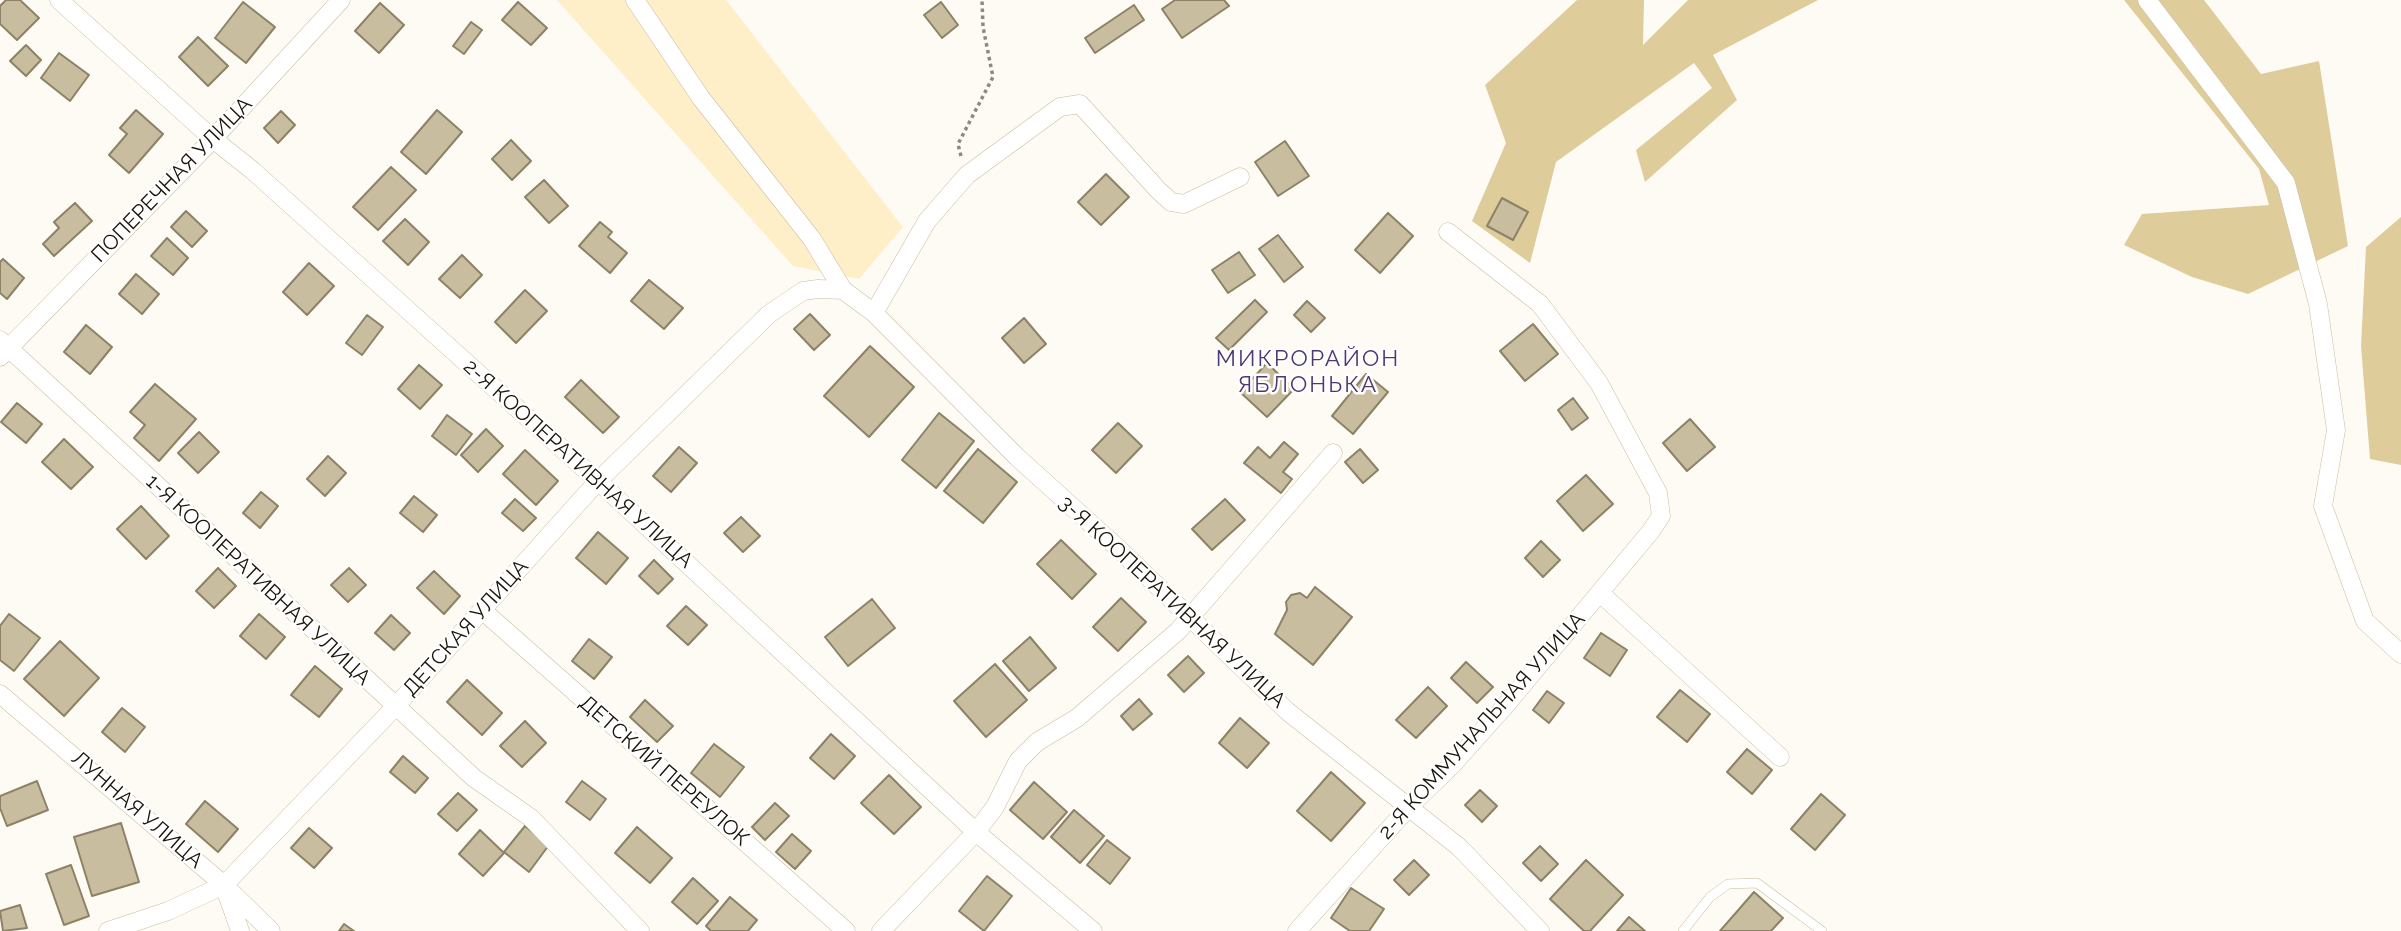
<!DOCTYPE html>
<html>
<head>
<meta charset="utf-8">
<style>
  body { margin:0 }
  canvas { display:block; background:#fefbf5 }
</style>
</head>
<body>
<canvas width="2401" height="931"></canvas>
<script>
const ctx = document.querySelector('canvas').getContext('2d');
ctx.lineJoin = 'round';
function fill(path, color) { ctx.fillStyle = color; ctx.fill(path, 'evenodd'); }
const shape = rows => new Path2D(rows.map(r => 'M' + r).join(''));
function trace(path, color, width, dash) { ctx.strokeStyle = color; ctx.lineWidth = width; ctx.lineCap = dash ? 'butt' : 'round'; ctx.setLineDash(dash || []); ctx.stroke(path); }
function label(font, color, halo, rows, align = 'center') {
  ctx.font = font + ' Raleway,sans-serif'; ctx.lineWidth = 5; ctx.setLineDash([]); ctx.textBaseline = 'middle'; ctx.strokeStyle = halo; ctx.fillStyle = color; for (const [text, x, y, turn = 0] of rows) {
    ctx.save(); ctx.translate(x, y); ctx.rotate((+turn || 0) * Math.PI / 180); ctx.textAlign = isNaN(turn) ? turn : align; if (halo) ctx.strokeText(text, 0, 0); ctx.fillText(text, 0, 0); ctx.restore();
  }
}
fill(shape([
  [557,0,726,0,903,227,859,279,793,266]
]), '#feefc8');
fill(shape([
  [1577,0,1644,0,1643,45,1688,0,1818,0,1713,55,1737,100,1645,182,1636,150,1712,88,1694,63,1556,162,1530,263,1472,221,1506,143,1485,85],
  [2124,0,2204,0,2261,74,2319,61,2348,246,2248,294,2192,277,2124,245,2142,214,2269,205,2259,169],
  [2401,217,2401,465,2370,459,2361,346,2366,247]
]), '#dfcc9b');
const building = shape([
  [6,0,20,0,39,18,17,40,0,24,0,6,6,0],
  [1175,0,1224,0,1229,6,1182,38,1162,9,1175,0],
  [243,2,275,27,246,63,215,38,243,2],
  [518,2,547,28,531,45,502,20,518,2],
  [941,2,958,25,942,38,924,15,941,2],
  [380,3,404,25,379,53,355,31,380,3],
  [1134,5,1144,20,1095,53,1085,38,1134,5],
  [471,22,482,30,464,54,453,46,471,22],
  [198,37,228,66,208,86,179,57,198,37],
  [26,45,41,60,26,76,10,61,26,45],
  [59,53,89,75,70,101,41,78,59,53],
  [136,110,163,134,129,173,109,155,127,134,120,128,136,110],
  [437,110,462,132,426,174,401,152,437,110],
  [281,111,295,125,278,143,264,128,281,111],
  [511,140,531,161,512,180,492,159,511,140],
  [1285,141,1309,176,1278,196,1255,162,1285,141],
  [391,167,416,190,378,230,353,207,391,167],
  [1106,174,1129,197,1101,225,1078,202,1106,174],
  [544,180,568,206,549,223,525,197,544,180],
  [1502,198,1528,212,1513,240,1487,226,1502,198],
  [75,203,92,221,54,256,43,244,59,228,54,222,75,203],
  [186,211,207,231,192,247,171,227,186,211],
  [1388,213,1413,236,1380,273,1355,250,1388,213],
  [405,219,429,242,408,265,383,241,405,219],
  [600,222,612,232,608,237,627,253,610,273,579,246,600,222],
  [1278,235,1303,267,1284,282,1259,249,1278,235],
  [167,238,188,258,173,275,151,256,167,238],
  [1239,252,1255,275,1228,293,1212,270,1239,252],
  [462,255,482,275,460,298,439,279,462,255],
  [3,259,24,278,7,299,0,293,0,262,3,259],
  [309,263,334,286,307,315,283,292,309,263],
  [136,274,159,294,142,314,119,294,136,274],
  [649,280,683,308,664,329,631,301,649,280],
  [525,290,547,311,516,343,495,322,525,290],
  [1255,300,1267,312,1229,350,1216,338,1255,300],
  [1307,301,1325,318,1311,332,1294,315,1307,301],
  [810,314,830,335,814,350,794,329,810,314],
  [367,315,383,327,362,355,346,343,367,315],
  [1024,318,1046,344,1024,363,1002,338,1024,318],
  [1533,324,1558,354,1525,381,1500,351,1533,324],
  [86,325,112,347,90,374,64,352,86,325],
  [870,346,914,387,869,437,824,396,870,346],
  [1267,363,1294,389,1267,417,1240,392,1267,363],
  [419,365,442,385,420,409,398,389,419,365],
  [1366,374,1388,392,1353,434,1332,416,1366,374],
  [581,380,619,417,603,433,565,397,581,380],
  [155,384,196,419,159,461,134,438,145,425,130,412,155,384],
  [1573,398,1588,418,1572,430,1558,410,1573,398],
  [17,403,42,424,26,443,1,422,17,403],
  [939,413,974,441,936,488,902,460,939,413],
  [447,415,472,434,456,455,432,436,447,415],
  [1690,419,1715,447,1687,471,1663,443,1690,419],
  [1118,423,1142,446,1116,473,1092,450,1118,423],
  [486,429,503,446,478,472,461,455,486,429],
  [199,432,219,452,198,473,178,453,199,432],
  [64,439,93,467,71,489,42,462,64,439],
  [1284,442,1298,454,1283,472,1292,479,1281,493,1244,463,1258,447,1270,458,1284,442],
  [679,447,697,463,671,492,653,476,679,447],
  [978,449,1017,482,983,523,944,491,978,449],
  [1360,449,1378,470,1363,483,1345,462,1360,449],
  [525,450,558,481,536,505,503,474,525,450],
  [328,456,346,473,325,496,307,479,328,456],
  [1586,475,1613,504,1583,531,1557,501,1586,475],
  [261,492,278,506,260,528,243,513,261,492],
  [414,496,437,515,423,532,400,513,414,496],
  [515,499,536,518,523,531,502,513,515,499],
  [1225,499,1245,520,1212,550,1192,529,1225,499],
  [141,506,169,536,146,559,117,529,141,506],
  [741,517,760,536,743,552,724,533,741,517],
  [598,532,628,558,606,584,576,558,598,532],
  [1061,540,1096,574,1072,599,1037,564,1061,540],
  [1541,541,1560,560,1543,577,1525,558,1541,541],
  [654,560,673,579,658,594,639,576,654,560],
  [218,568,236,586,214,608,196,591,218,568],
  [349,568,366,585,348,602,331,585,349,568],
  [434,571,460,596,444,614,417,588,434,571],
  [1315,587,1352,617,1313,665,1275,634,1287,610,1286,602,1291,595,1300,593,1307,598,1315,587],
  [1121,598,1146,622,1118,651,1093,627,1121,598],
  [872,599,895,628,848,666,825,637,872,599],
  [686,606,707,625,688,645,667,626,686,606],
  [9,614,40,638,14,671,0,660,0,626,9,614],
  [259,614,285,637,266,659,240,636,259,614],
  [391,615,410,633,394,650,375,633,391,615],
  [1601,633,1627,650,1610,676,1584,658,1601,633],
  [1030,637,1056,668,1029,691,1003,661,1030,637],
  [589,639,612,657,594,679,572,661,589,639],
  [60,641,99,678,64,716,24,679,60,641],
  [1188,656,1204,673,1184,692,1168,675,1188,656],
  [1466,662,1493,687,1477,703,1451,678,1466,662],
  [995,664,1027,700,986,737,954,701,995,664],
  [315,666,342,689,319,717,291,695,315,666],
  [467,680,502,713,482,735,447,702,467,680],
  [1428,687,1447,706,1416,738,1396,720,1428,687],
  [1680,690,1710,714,1687,742,1657,717,1680,690],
  [1547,691,1564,703,1549,723,1533,710,1547,691],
  [1139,699,1152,714,1133,730,1121,716,1139,699],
  [645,700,673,726,657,742,630,717,645,700],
  [122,708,145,727,125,752,102,732,122,708],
  [1240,718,1269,743,1247,768,1219,743,1240,718],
  [525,721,546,743,522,767,500,746,525,721],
  [831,734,855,756,834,779,810,758,831,734],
  [714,744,744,767,720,797,691,773,714,744],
  [1747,749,1772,770,1752,794,1727,772,1747,749],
  [403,756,428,778,415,793,390,772,403,756],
  [1331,772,1365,803,1331,841,1297,811,1331,772],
  [889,775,921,807,894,834,861,803,889,775],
  [37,781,48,810,7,826,0,808,0,796,37,781],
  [582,781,606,799,590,820,566,802,582,781],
  [1034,782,1067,812,1043,839,1010,810,1034,782],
  [1480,790,1497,806,1482,822,1465,805,1480,790],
  [458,793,477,810,457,831,438,814,458,793],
  [1821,794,1845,815,1815,850,1791,829,1821,794],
  [205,801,238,829,218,852,186,824,205,801],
  [775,803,789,816,765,840,752,827,775,803],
  [1074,810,1104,836,1080,863,1051,837,1074,810],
  [121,823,139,882,92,896,74,837,121,823],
  [525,826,549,845,529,872,504,852,525,826],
  [637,827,672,858,650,883,615,853,637,827],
  [309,828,332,848,314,868,291,848,309,828],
  [480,830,504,853,483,876,459,854,480,830],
  [792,834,811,851,795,869,776,852,792,834],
  [1107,840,1130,858,1110,884,1087,865,1107,840],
  [1540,846,1558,864,1541,881,1523,863,1540,846],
  [1414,860,1429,875,1409,895,1394,880,1414,860],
  [1586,860,1623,895,1590,931,1584,931,1550,899,1586,860],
  [71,865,89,916,64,925,46,874,71,865],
  [987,876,1012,896,984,931,959,911,987,876],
  [693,878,718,901,697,924,672,902,693,878],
  [1351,888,1384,909,1369,931,1350,931,1331,918,1351,888],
  [1754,892,1783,918,1771,931,1720,931,1754,892],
  [730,897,757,920,748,931,711,931,706,926,730,897],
  [20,905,27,928,3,931,0,911,20,905],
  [1629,917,1645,931,1617,931,1629,917],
  [344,924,354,931,339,931,344,924]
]);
fill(building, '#c9bd9f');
trace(building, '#8d8266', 2);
const service = shape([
  [1683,931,1710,897,1728,884,1757,883,1822,931]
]);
const minor = shape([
  [59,0,213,139,252,170,598,481,976,832,1093,931],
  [635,0,701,98,812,239,843,290],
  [2147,0,2286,183,2318,304,2336,430,2323,506,2365,621,2401,654],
  [874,313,927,221,967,175,1060,107,1080,104,1158,190,1171,202,1184,204,1240,177],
  [0,340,474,778,531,818,640,931],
  [0,357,213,139,341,0],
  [1600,593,1780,757],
  [482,610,846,931],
  [0,694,224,885,271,931],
  [225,888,240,931],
  [108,931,168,911,224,885,395,707,598,481,769,314,803,291,818,289,843,290,874,313,1017,457,1120,550,1287,711,1459,847,1540,931],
  [881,931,976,832,995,807,1018,761,1037,742,1077,718,1178,631,1333,453],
  [1297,931,1408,808,1453,764,1505,706,1651,531,1661,516,1658,493,1599,383,1540,304,1448,232]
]);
trace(service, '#c9bd9f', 10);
trace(minor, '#c9bd9f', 19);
trace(shape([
  [961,156,958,144,993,77,983,27,982,0]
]), '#8d8981', 3.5, [3.5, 3.5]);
trace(service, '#fff', 9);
trace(minor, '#fff', 18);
label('21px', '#19150a', '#fff', [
  ["ПОПЕРЕЧНАЯ УЛИЦА",172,180,-46],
  ["2-Я КООПЕРАТИВНАЯ УЛИЦА",578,464,42],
  ["1-Я КООПЕРАТИВНАЯ УЛИЦА",258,580,43],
  ["3-Я КООПЕРАТИВНАЯ УЛИЦА",1172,602,43],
  ["ДЕТСКАЯ УЛИЦА",466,628,-48],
  ["2-Я КОММУНАЛЬНАЯ УЛИЦА",1482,726,-48],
  ["ДЕТСКИЙ ПЕРЕУЛОК",664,771,41],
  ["ЛУННАЯ УЛИЦА",137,810,41]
]);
ctx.letterSpacing = '2px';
label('23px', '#4f3773', '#fff', [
  ["МИКРОРАЙОН",1308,359],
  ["ЯБЛОНЬКА",1308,385]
]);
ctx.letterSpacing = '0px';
</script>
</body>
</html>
